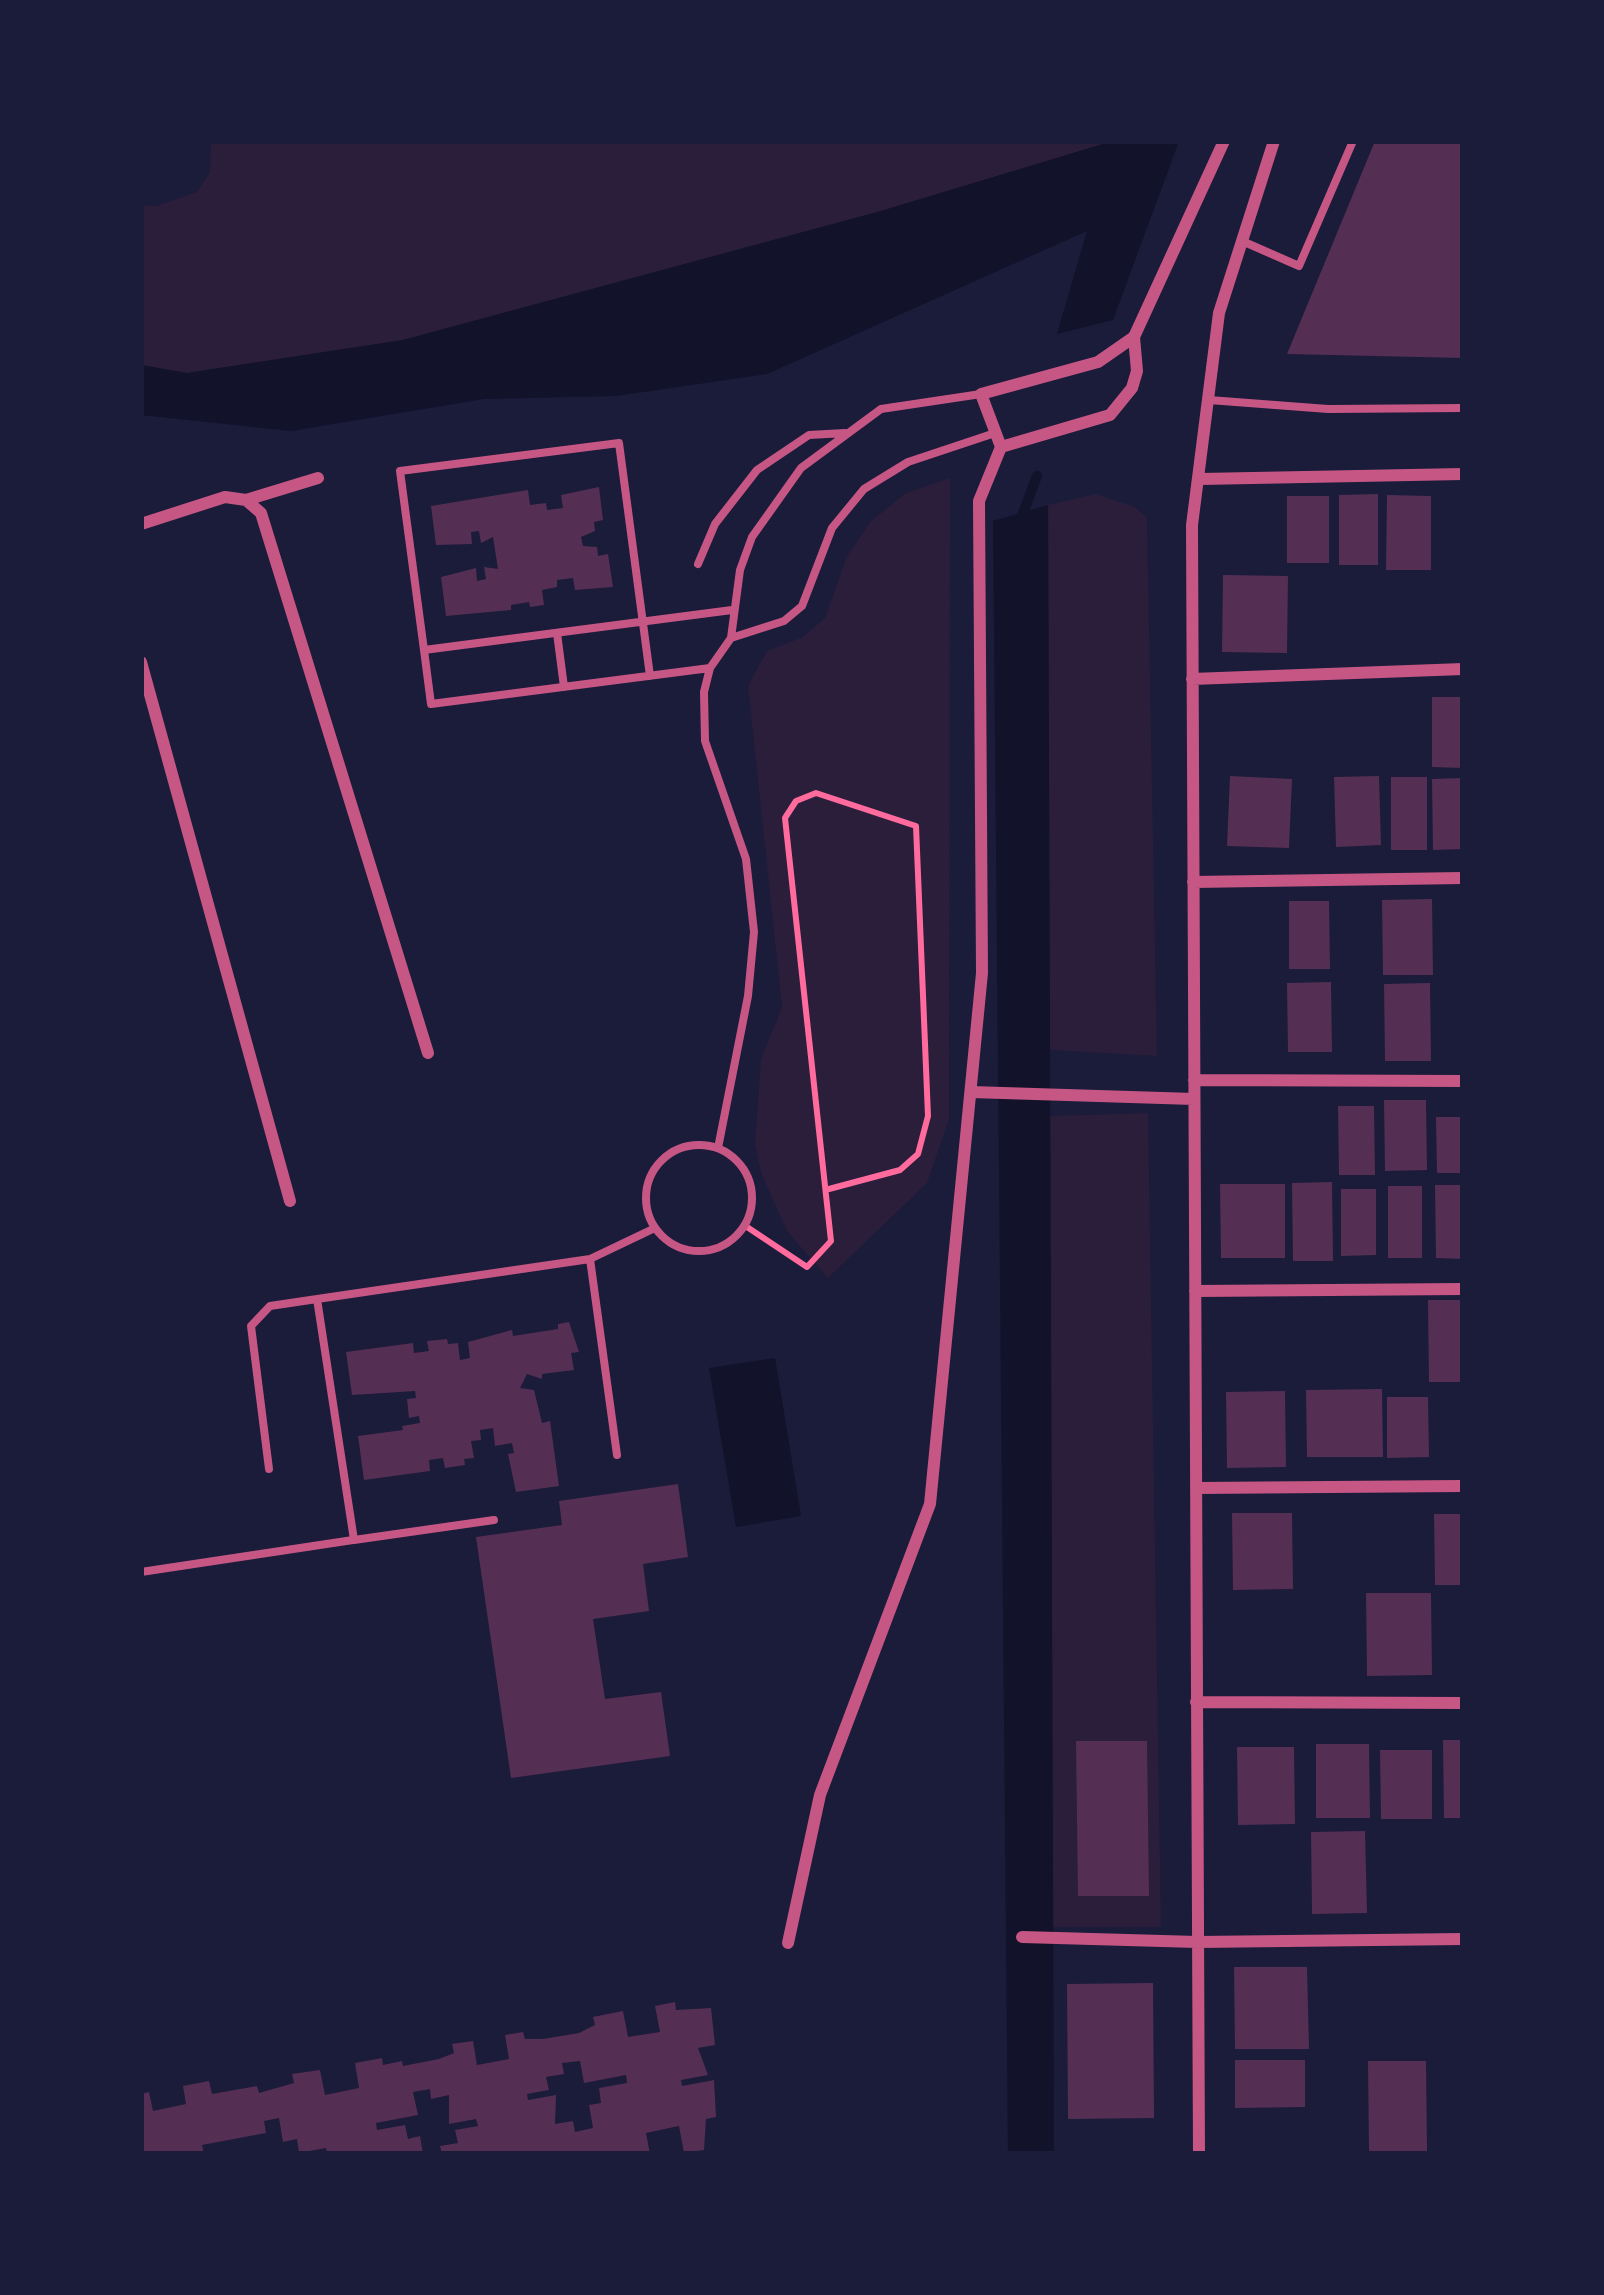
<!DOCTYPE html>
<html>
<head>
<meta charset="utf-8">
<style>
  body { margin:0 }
  #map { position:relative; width:1604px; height:2295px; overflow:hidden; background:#1b1b3a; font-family:"PT Sans",sans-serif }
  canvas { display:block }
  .frame { position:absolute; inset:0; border:144px solid #1b1b3a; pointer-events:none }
</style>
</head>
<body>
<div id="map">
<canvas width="1604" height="2295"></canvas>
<div class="frame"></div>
</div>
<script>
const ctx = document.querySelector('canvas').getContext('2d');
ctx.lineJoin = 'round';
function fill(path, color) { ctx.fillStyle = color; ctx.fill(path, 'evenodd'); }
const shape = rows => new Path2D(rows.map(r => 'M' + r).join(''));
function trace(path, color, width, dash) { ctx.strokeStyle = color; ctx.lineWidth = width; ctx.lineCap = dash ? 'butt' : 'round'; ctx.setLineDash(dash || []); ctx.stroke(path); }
fill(shape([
  [211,141,1113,141,881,211,403,340,187,373,141,365,141,205,156,206,197,192,210,172],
  [950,478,949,1119,927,1183,828,1278,787,1231,761,1173,755,1143,761,1059,782,1007,748,686,767,651,803,637,825,618,847,556,871,521,906,493],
  [1095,494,1135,507,1147,518,1157,1056,1050,1050,1048,505],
  [1148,1113,1161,1927,1053,1927,1050,1116]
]), '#2a1e3b');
fill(shape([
  [1113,141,1179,141,1113,320,1057,334,1087,231,767,374,616,396,484,399,291,431,141,415,141,365,187,373,403,340,881,211],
  [1048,505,1054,2154,1008,2154,993,521],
  [775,1358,801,1516,736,1527,709,1368]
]), '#12122b');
trace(shape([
  [1020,521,1037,476]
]), '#12122b', 10);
fill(shape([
  [1375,141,1463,141,1463,358,1287,354],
  [599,487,603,520,594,522,595,531,581,537,583,546,597,547,598,556,608,554,613,587,575,590,573,578,557,580,557,587,542,590,544,605,530,607,529,602,511,605,511,610,446,616,441,577,476,568,477,581,486,579,484,567,498,569,493,537,481,543,479,531,471,532,472,544,436,545,431,506,528,490,530,505,546,503,547,510,563,508,561,495],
  [1378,494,1378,565,1339,565,1339,495],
  [1387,495,1431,496,1431,570,1386,570],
  [1287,496,1329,496,1329,563,1287,563],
  [1223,575,1288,576,1287,653,1222,652],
  [1432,697,1463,697,1463,768,1432,767],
  [1230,776,1292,779,1289,848,1227,846],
  [1379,776,1381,845,1336,847,1334,777],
  [1391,777,1427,777,1427,850,1391,850],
  [1463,778,1463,849,1433,850,1432,779],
  [1432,899,1433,975,1383,975,1382,900],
  [1289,901,1329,901,1330,969,1289,969],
  [1331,982,1332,1052,1288,1052,1287,983],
  [1430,983,1431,1061,1385,1061,1384,984],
  [1384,1100,1426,1100,1427,1170,1385,1171],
  [1338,1106,1374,1106,1375,1175,1339,1175],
  [1436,1117,1463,1117,1463,1173,1437,1173],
  [1332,1182,1333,1261,1293,1261,1292,1183],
  [1220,1184,1285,1184,1285,1258,1221,1258],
  [1435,1185,1463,1185,1463,1259,1436,1258],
  [1388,1186,1422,1186,1422,1258,1388,1258],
  [1341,1189,1376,1189,1376,1255,1341,1256],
  [1428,1300,1463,1300,1463,1382,1429,1382],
  [569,1322,579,1352,571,1353,574,1370,542,1374,542,1379,527,1374,520,1388,534,1390,542,1423,550,1421,559,1486,516,1492,508,1454,514,1453,512,1443,495,1446,493,1428,480,1430,481,1440,471,1441,474,1458,464,1459,465,1465,445,1468,443,1458,429,1460,430,1471,364,1480,358,1436,403,1430,402,1426,420,1423,419,1416,409,1418,407,1399,416,1398,415,1391,352,1395,346,1352,413,1343,414,1353,429,1351,427,1341,447,1339,448,1344,458,1343,460,1360,470,1358,468,1342,512,1330,513,1336,558,1329,558,1324],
  [1382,1389,1383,1457,1307,1457,1306,1390],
  [1285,1391,1286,1467,1227,1468,1226,1392],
  [1387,1397,1428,1397,1429,1457,1387,1458],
  [678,1484,688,1557,643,1564,649,1611,593,1619,605,1699,661,1692,670,1756,511,1778,476,1537,562,1525,559,1501],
  [1232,1513,1292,1513,1293,1589,1233,1590],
  [1434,1514,1463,1514,1463,1585,1435,1585],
  [1366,1593,1431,1593,1432,1675,1367,1676],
  [1443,1740,1463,1740,1463,1818,1444,1818],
  [1076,1741,1147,1741,1149,1896,1078,1896],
  [1316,1744,1369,1744,1370,1818,1316,1818],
  [1237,1747,1294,1747,1295,1824,1238,1825],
  [1380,1750,1432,1750,1432,1819,1381,1819],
  [1365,1831,1367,1913,1312,1914,1311,1832],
  [1234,1967,1307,1967,1309,2049,1235,2049],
  [1153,1983,1154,2118,1068,2119,1067,1984],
  [675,2002,676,2010,711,2008,715,2045,698,2048,708,2075,681,2080,682,2086,714,2080,716,2117,706,2119,704,2150,684,2153,679,2126,646,2133,650,2154,442,2154,440,2146,458,2143,455,2130,478,2126,476,2119,449,2124,449,2095,431,2099,430,2089,413,2092,418,2115,376,2123,377,2130,405,2125,408,2139,420,2136,423,2154,327,2154,326,2148,299,2153,297,2139,283,2142,279,2118,264,2121,266,2133,202,2145,204,2154,141,2154,141,2094,149,2092,153,2111,186,2104,183,2086,209,2081,212,2094,257,2086,259,2093,294,2083,292,2074,320,2070,325,2095,359,2088,355,2063,382,2058,383,2065,402,2061,403,2066,439,2059,454,2053,452,2044,473,2041,477,2065,509,2059,505,2035,523,2032,525,2039,543,2039,579,2033,595,2025,593,2017,623,2011,628,2037,660,2032,655,2006],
  [580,2061,584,2083,626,2075,627,2083,599,2088,601,2103,589,2105,593,2128,575,2132,573,2121,555,2124,556,2095,528,2100,527,2094,549,2090,546,2077,564,2074,562,2063],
  [1235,2060,1305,2060,1305,2107,1235,2108],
  [1368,2061,1426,2061,1427,2151,1369,2151]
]), '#542f53');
trace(shape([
  [744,1225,807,1267,831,1241,785,818,796,801,816,793,916,826,928,1116,918,1154,900,1170,829,1189]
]), '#ff6b9d', 6);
trace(shape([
  [1242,241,1299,266,1353,141],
  [1209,400,1328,409,1463,408],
  [698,564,715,524,757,470,809,435,845,433],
  [557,633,564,687],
  [731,638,740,570,752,537,801,468,881,409,981,394],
  [424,650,400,471,619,443,650,676],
  [710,668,431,704,424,650,732,610],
  '646 1198a53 53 0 1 1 106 0a53 53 0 1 1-106 0Z',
  [718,1148,748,996,754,932,746,859,705,741,704,692,710,668,731,638,784,621,802,606,832,528,864,489,908,462,995,433],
  [590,1259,617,1455],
  [269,1469,251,1326,270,1306,317,1299],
  [494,1520,354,1540,317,1299,590,1259,655,1228],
  [141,1572,353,1540]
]), '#c65784', 8);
trace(shape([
  [1001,447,1110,415,1132,388,1137,371,1134,337],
  [1200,479,1463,474],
  [246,500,318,478],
  [141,524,225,497,246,500,261,513,428,1053],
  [141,662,290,1201],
  [1192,679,1463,669],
  [1193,882,1463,878],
  [1194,1080,1463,1081],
  [971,1092,1194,1099],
  [1195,1291,1463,1289],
  [1196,1488,1463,1486],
  [1196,1702,1463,1703],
  [1022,1937,1197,1942,1463,1939],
  [788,1943,820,1795,930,1504,982,973,979,501,1001,447,981,394,1098,362,1134,337,1224,141],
  [1199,2154,1192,525,1219,313,1274,141]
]), '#c65784', 12);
</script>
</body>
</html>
